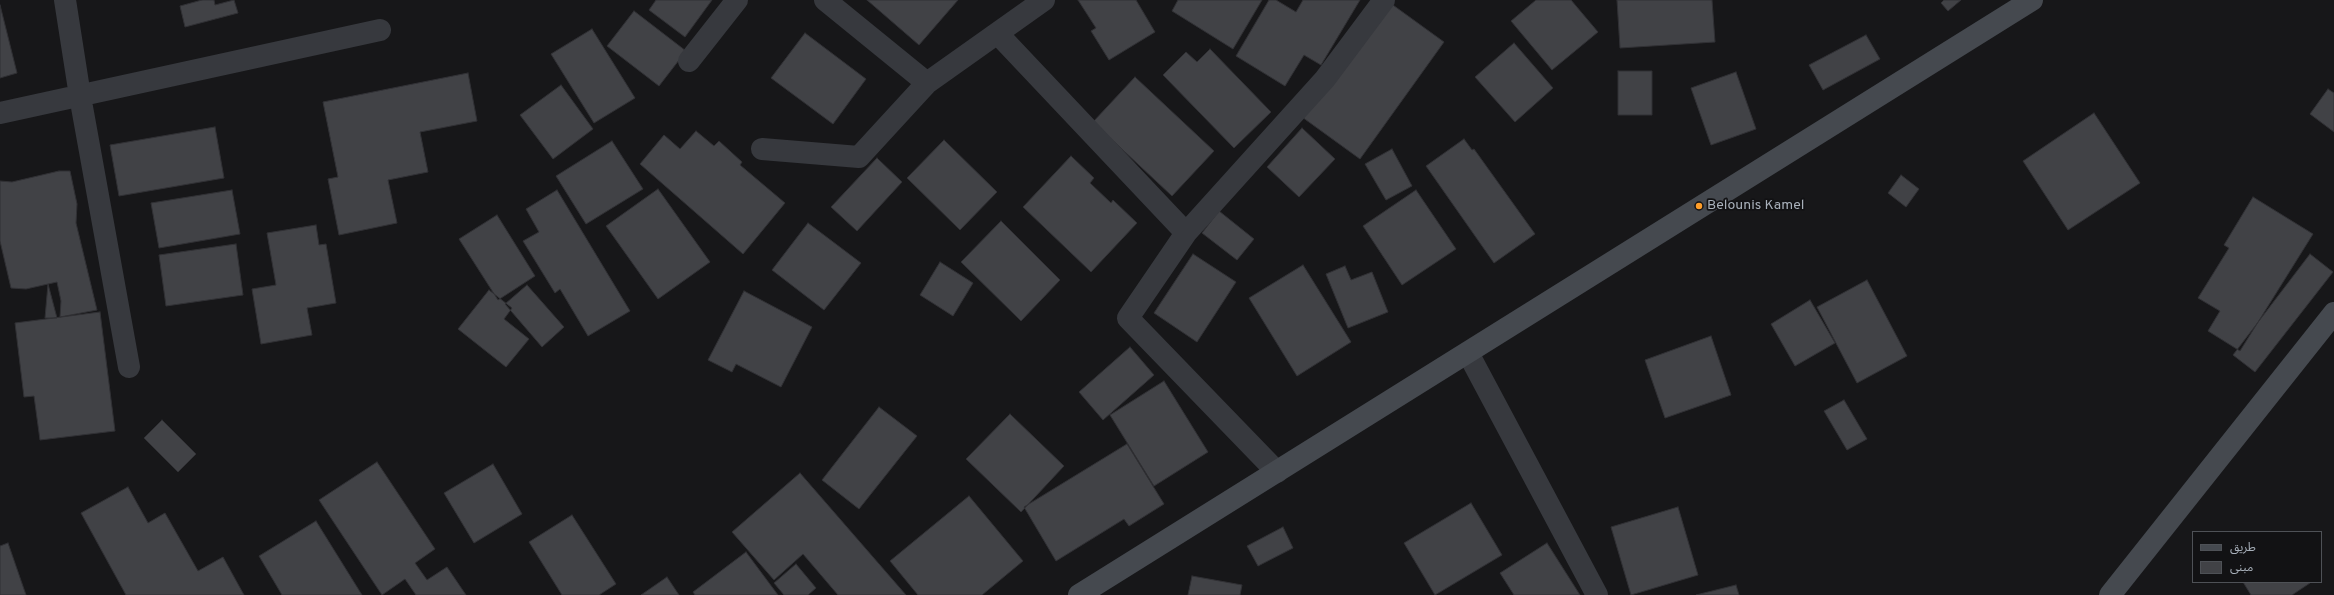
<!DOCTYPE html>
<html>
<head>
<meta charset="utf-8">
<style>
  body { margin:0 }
  #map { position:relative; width:2334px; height:595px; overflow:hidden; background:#171719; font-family:Overpass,"Noto Sans Arabic",sans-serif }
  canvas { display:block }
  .legend { position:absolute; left:2192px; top:531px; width:130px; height:52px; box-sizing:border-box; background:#121214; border:1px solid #4e5156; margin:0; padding:5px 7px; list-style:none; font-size:12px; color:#a8b0ba }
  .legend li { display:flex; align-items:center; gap:8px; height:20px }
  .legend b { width:20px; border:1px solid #4e5156 }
</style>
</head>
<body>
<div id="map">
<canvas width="2334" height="595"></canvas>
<ul class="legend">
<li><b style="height:5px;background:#45494f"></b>طريق</li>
<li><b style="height:11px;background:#414246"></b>مبنى</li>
</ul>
</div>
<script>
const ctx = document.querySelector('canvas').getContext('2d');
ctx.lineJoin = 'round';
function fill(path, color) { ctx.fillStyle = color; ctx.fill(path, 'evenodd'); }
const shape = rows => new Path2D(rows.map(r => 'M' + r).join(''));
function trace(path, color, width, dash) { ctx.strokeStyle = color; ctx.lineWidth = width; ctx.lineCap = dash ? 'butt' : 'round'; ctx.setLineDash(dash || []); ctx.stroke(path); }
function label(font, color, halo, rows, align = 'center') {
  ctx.font = font + ' Overpass,sans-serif'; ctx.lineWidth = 3.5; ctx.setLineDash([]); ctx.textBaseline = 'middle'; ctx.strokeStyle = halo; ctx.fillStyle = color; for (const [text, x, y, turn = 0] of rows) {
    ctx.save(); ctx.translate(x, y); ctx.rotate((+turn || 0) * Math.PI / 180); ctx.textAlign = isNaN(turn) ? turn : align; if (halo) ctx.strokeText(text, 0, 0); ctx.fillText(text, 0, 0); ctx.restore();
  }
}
const building = shape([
  [202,0,214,0,215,5,234,0,238,13,185,27,180,6,202,0],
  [656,0,712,0,685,37,649,10,656,0],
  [867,0,958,0,919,45,867,0],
  [1078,0,1136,0,1155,32,1109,60,1091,31,1096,28,1078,0],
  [1178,0,1262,0,1233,49,1172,11,1178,0],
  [1269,0,1276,0,1296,12,1303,0,1360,0,1321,65,1304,55,1285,86,1236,56,1269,0],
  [1386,0,1444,42,1360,159,1302,117,1386,0],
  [1536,0,1571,0,1598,32,1552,70,1511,21,1536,0],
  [1617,0,1712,0,1715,42,1620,48,1617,0],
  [1944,0,1961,0,1948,11,1941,3,1944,0],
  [0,5,17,73,0,78,0,5],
  [634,11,686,51,659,86,607,46,634,11],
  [592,29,635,98,594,123,551,54,592,29],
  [805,33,866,79,833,124,771,78,805,33],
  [1866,35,1880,59,1823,90,1809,65,1866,35],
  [1514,43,1553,88,1515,122,1475,77,1514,43],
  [1210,49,1271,112,1234,148,1163,75,1186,52,1197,62,1210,49],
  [1618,71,1652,71,1652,115,1618,115,1618,71],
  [1736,72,1756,129,1711,145,1691,88,1736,72],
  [468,73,477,121,420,132,428,172,388,180,397,223,339,235,328,179,338,177,323,102,468,73],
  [1135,77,1214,151,1172,196,1093,122,1135,77],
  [561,85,593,129,553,159,520,115,561,85],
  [2328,89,2334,93,2334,132,2310,114,2328,89],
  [2094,113,2140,183,2068,230,2023,161,2094,113],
  [215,127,224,178,119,196,110,145,215,127],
  [1302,128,1335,159,1299,197,1267,167,1302,128],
  [696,131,714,146,719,141,742,162,740,165,785,203,743,254,640,164,664,135,680,149,696,131],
  [1464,139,1472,150,1474,149,1535,234,1494,263,1426,166,1464,139],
  [944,140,997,192,960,230,907,178,944,140],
  [612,141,643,189,586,224,556,176,612,141],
  [1392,149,1412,186,1386,200,1365,164,1392,149],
  [1071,156,1094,178,1090,183,1111,203,1113,200,1137,223,1091,272,1023,207,1071,156],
  [877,158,902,182,857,231,831,207,877,158],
  [59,171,70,171,77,204,76,223,97,310,60,317,61,301,57,282,48,284,57,318,45,318,48,284,26,289,11,288,0,241,0,181,12,182,59,171],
  [1901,175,1919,189,1906,207,1888,193,1901,175],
  [658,189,710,262,658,299,606,226,658,189],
  [232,190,240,234,159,248,151,203,232,190],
  [557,190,630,311,588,336,560,289,555,293,523,241,539,232,526,209,557,190],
  [1416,190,1456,249,1402,285,1363,226,1416,190],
  [2253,197,2313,234,2240,351,2208,331,2220,311,2198,298,2229,248,2224,245,2253,197],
  [1219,211,1254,239,1237,260,1202,233,1219,211],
  [497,215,535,276,498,300,459,239,497,215],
  [1001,221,1060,280,1021,321,961,262,1001,221],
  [808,223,861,263,824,310,772,270,808,223],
  [316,225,319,245,326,244,336,303,307,308,312,335,261,344,252,289,276,285,267,233,316,225],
  [236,244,243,295,166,306,159,255,236,244],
  [1193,254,1236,282,1197,342,1154,313,1193,254],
  [2310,254,2333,272,2255,372,2233,355,2310,254],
  [940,262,973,283,953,316,920,295,940,262],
  [1303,265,1351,342,1297,376,1249,298,1303,265],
  [1345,266,1351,280,1372,272,1388,312,1348,328,1326,274,1345,266],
  [1867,280,1907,356,1857,383,1817,307,1867,280],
  [527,285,564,327,542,347,505,304,527,285],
  [489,290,512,308,504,319,529,339,506,367,458,329,489,290],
  [744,291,812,327,781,387,736,364,732,372,708,360,744,291],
  [1810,300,1835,343,1795,366,1771,324,1810,300],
  [100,312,115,431,40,440,34,396,24,397,15,323,100,312],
  [1711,336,1731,395,1665,418,1645,360,1711,336],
  [1130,347,1154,375,1103,420,1079,392,1130,347],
  [1164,381,1208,452,1154,486,1110,415,1164,381],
  [1844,400,1867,439,1847,450,1824,411,1844,400],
  [879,407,917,436,859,509,822,480,879,407],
  [1010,414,1064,466,1021,512,966,459,1010,414],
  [162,420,196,454,178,472,144,438,162,420],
  [1127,444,1164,504,1129,526,1124,519,1056,561,1024,507,1127,444],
  [377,462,435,549,415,563,427,580,447,567,466,595,416,595,405,579,382,595,319,500,377,462],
  [493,464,522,514,474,543,444,493,493,464],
  [800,473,906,595,838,595,803,554,774,580,732,532,800,473],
  [128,487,148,523,165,513,198,571,223,557,244,595,126,595,81,513,128,487],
  [969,496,1023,561,982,595,918,595,890,561,969,496],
  [1471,503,1502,555,1435,595,1404,543,1471,503],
  [1678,507,1698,575,1631,595,1611,527,1678,507],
  [572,515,616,584,599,595,562,595,529,542,572,515],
  [316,521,362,595,282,595,259,556,316,521],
  [1283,527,1293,548,1258,566,1247,546,1283,527],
  [8,543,26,595,0,595,0,546,8,543],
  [1547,543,1580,595,1514,595,1500,573,1547,543],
  [746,552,778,595,695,595,693,592,746,552],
  [796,564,816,588,808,595,784,595,774,583,796,564],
  [1192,576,1242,585,1240,595,1188,595,1192,576],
  [667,577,679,595,641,595,667,577],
  [2243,582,2309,582,2310,583,2292,595,2251,595,2243,582],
  [1736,585,1739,595,1696,595,1736,585]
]);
fill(building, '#414246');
trace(building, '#313135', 1);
trace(shape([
  [65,0,80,96,129,367],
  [825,0,927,83],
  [998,34,1186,233],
  [689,61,737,0],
  [0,113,380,30],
  [762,149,859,157,927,83,1044,0],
  [1468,353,1597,595],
  [1277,472,1128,318,1186,233,1325,79,1384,0]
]), '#37393e', 22);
trace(shape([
  [1079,595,2032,0],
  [2110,595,2334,313]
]), '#45494f', 22);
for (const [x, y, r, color] of [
  [1699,206,4,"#ff9e29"]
]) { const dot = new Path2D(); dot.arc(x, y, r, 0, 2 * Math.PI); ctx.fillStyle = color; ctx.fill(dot); trace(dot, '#121214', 1.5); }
label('14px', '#a8b0ba', '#121214', [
  ["Belounis Kamel",1707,206]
], 'left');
</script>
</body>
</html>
